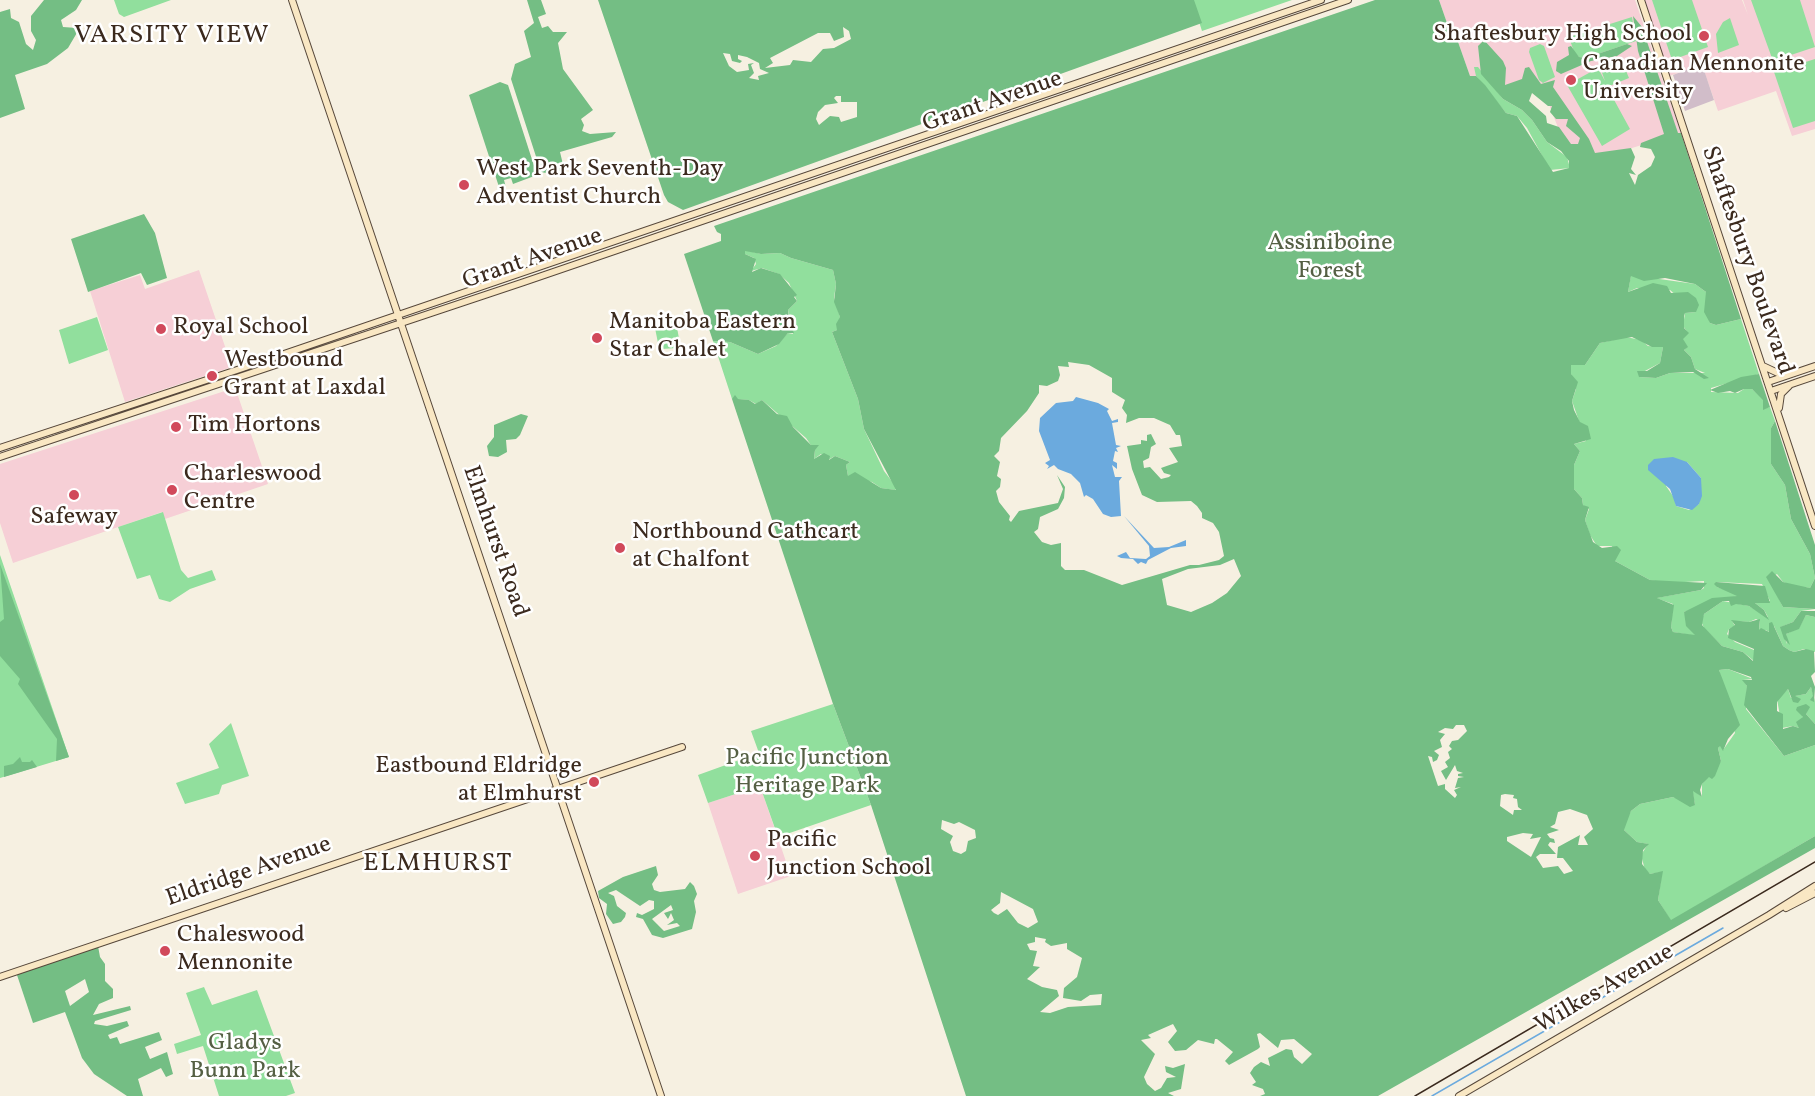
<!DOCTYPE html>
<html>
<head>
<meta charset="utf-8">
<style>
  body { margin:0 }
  canvas { display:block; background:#f6f0e1 }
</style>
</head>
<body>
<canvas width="1815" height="1096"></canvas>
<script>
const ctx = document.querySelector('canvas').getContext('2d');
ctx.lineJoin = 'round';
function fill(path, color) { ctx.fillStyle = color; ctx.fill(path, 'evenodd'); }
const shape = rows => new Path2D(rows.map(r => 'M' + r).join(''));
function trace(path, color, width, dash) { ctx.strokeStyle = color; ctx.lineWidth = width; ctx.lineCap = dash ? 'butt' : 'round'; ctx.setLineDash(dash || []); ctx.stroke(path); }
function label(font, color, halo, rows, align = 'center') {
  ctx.font = font + ' Vollkorn,serif'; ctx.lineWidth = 5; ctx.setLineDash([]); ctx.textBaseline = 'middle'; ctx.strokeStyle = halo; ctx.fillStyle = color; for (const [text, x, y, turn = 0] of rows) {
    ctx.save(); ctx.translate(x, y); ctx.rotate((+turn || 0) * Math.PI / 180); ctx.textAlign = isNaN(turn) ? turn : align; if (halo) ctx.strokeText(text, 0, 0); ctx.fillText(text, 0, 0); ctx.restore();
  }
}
fill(shape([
  [1439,0,1635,0,1681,133,1573,166,1541,84,1505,85,1470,76,1451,22,1447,23],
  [1641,0,1742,0,1748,15,1743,0,1815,0,1815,129,1792,136,1776,91,1718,111,1702,65,1666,77],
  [199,270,232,367,125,402,90,291,140,275,145,289],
  [231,389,236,390,268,484,165,519,162,512,13,563,0,523,0,464],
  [760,786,791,876,738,894,708,803]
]), '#f6cfd6');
fill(shape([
  [1702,64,1714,100,1685,111,1673,75]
]), '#d1bdc9');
fill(shape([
  [114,0,171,0,124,17,119,14],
  [1192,0,1292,0,1202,31],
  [1652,0,1692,0,1708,47,1672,60],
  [1751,0,1800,0,1815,47,1773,61],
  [1632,17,1636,41,1586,58,1579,57,1574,52,1569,37],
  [1730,18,1739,45,1718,53,1716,34,1723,22],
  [1540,44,1544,46,1555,77,1543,83,1539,80,1529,52,1530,48],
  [1815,59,1815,121,1793,128,1774,72],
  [1617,61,1624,66,1629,78,1607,87,1630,129,1602,146,1567,85,1598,68,1605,81,1600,67],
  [1474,67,1478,67,1503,99,1522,110,1532,120,1547,142,1567,157,1570,168,1550,170,1527,128,1517,116,1506,113,1476,76],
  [745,250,761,254,780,253,791,258,833,270,836,284,834,298,840,317,837,330,832,332,858,399,864,429,884,471,897,488,895,490,881,488,872,482,848,476,846,465,850,462,835,456,828,460,821,454,814,459,815,451,806,438,762,400,756,404,749,400,732,399,713,341,730,342,758,354,776,346,788,333,793,334,788,310,797,301,789,283,779,274,762,268,751,271,756,264,754,258,745,254],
  [1631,275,1695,284,1706,292,1710,323,1716,325,1741,319,1759,374,1711,388,1711,392,1738,393,1744,389,1752,389,1764,400,1763,409,1770,407,1775,421,1771,428,1771,464,1785,485,1791,519,1810,554,1815,578,1810,588,1794,586,1783,582,1777,574,1769,579,1783,607,1815,609,1801,611,1793,622,1781,627,1787,644,1786,634,1799,628,1806,615,1815,617,1815,652,1804,649,1794,652,1789,650,1783,646,1774,626,1768,632,1766,630,1759,630,1760,621,1756,619,1749,622,1732,621,1735,626,1729,629,1727,634,1735,642,1754,650,1754,661,1743,652,1722,646,1704,628,1701,621,1704,614,1723,601,1749,606,1768,617,1764,610,1755,603,1770,601,1762,584,1716,582,1717,587,1744,596,1737,596,1684,612,1696,636,1673,632,1671,627,1673,604,1656,598,1701,590,1704,588,1704,581,1666,583,1650,580,1615,561,1612,546,1597,546,1590,535,1585,520,1589,509,1583,505,1582,498,1574,489,1573,484,1574,465,1580,451,1574,444,1586,441,1572,401,1576,389,1571,374,1571,365,1585,365,1600,343,1626,337,1641,340,1648,346,1663,347,1660,363,1643,372,1639,377,1656,378,1670,373,1705,373,1695,369,1691,357,1684,350,1687,347,1682,339,1688,333,1683,326,1685,313,1696,312,1670,290,1637,288,1628,292],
  [1687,462,1701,478,1699,504,1689,510,1676,506,1675,499,1666,486],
  [97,317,108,350,69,364,59,330],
  [673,320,676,322,680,344,676,348,662,349,659,348,655,328],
  [163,512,181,570,188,578,212,570,216,580,190,589,170,602,159,599,150,575,137,579,118,527],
  [0,555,69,757,0,778],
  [1728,669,1753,679,1743,680,1747,686,1746,709,1784,756,1815,745,1815,836,1671,921,1658,900,1662,872,1650,874,1645,870,1641,855,1648,844,1637,842,1624,830,1624,824,1631,811,1640,804,1673,797,1695,805,1692,789,1702,797,1702,784,1721,761,1718,748,1720,745,1723,750,1735,733,1719,670],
  [1811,687,1815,701,1815,724,1806,714,1807,709,1800,711,1803,717,1799,728,1793,726,1782,728,1777,699,1788,689,1791,698,1797,698,1794,696,1806,694],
  [833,704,871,805,778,837,760,786,708,803,698,775,759,753,751,731],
  [231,723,249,776,222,785,219,794,185,804,176,783,219,768,209,744],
  [204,987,212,1005,257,990,295,1093,286,1096,219,1096,203,1046,177,1054,174,1044,201,1035,186,993]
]), '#91df9d');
fill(shape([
  [44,0,82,0,76,10,61,20,63,27,77,28,78,31,68,48,47,64,15,75,25,109,0,118,0,12,10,9,11,18,19,22,26,44,33,50,36,40,31,31,31,16],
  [527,0,541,0,546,14,538,17,542,28,548,26,553,32,567,32,558,43,563,69,593,110,581,119,584,125,582,131,590,134,616,132,612,137,560,152,566,177,541,172,511,79,515,64,531,57,524,31,534,23],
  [598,0,1194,0,1202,23,683,210,668,202,664,195],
  [843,27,849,31,851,39,834,48,823,49,811,62,793,60,790,65,765,68,773,63,770,58,818,33,830,33,834,41,844,37],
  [723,53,730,54,732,61,740,63,742,61,738,59,738,55,747,57,759,63,760,69,769,73,758,76,759,80,749,78,754,73,751,65,754,63,748,64,749,70,737,72,729,66],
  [836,96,841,96,841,102,857,102,857,117,841,122,839,117,830,116,819,125,816,119,818,112,825,105,838,103,834,98],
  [1375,0,1439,0,1447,23,1451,22,1470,76,1476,76,1485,85,1506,113,1517,116,1553,172,1569,168,1569,161,1561,151,1547,142,1532,120,1522,110,1503,99,1481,74,1478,46,1484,40,1503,61,1506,68,1505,85,1522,79,1525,68,1529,67,1541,84,1555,80,1553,87,1589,139,1595,153,1631,148,1635,157,1631,169,1636,175,1629,173,1635,185,1638,175,1651,166,1655,157,1651,149,1640,147,1641,143,1664,134,1638,51,1633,16,1642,27,1678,133,1681,133,1741,319,1716,325,1710,323,1704,312,1706,292,1695,284,1665,278,1644,281,1631,276,1628,292,1653,283,1667,286,1671,293,1688,292,1696,298,1699,305,1696,312,1685,313,1684,316,1684,328,1689,333,1683,339,1688,347,1684,350,1691,357,1695,369,1709,378,1704,379,1693,372,1670,373,1656,378,1639,377,1637,371,1647,371,1660,363,1663,347,1652,347,1632,337,1600,343,1585,365,1571,365,1571,374,1578,382,1572,401,1574,410,1580,422,1588,426,1591,439,1574,444,1580,451,1574,465,1574,489,1582,498,1583,505,1589,507,1585,520,1593,542,1602,548,1617,546,1621,550,1615,561,1650,580,1707,583,1701,590,1657,598,1674,605,1671,627,1673,632,1695,635,1686,626,1684,612,1712,598,1737,596,1717,587,1714,584,1716,582,1765,586,1770,603,1755,603,1764,610,1769,620,1749,606,1736,604,1731,606,1729,601,1723,601,1704,614,1702,625,1722,646,1743,652,1753,661,1754,649,1728,638,1729,629,1735,625,1731,620,1749,622,1760,619,1759,630,1761,628,1769,632,1769,623,1772,622,1783,646,1789,650,1794,652,1806,649,1814,651,1815,672,1811,676,1815,687,1814,702,1810,700,1813,696,1811,687,1806,694,1795,696,1801,699,1798,703,1793,702,1788,689,1777,702,1777,711,1783,714,1783,729,1793,726,1799,728,1796,722,1803,717,1796,710,1797,707,1806,704,1810,707,1806,714,1815,724,1815,745,1784,756,1744,705,1747,686,1742,680,1752,680,1751,677,1728,669,1719,670,1740,725,1728,739,1723,751,1720,746,1718,748,1721,761,1715,776,1712,779,1709,777,1702,784,1700,790,1702,797,1693,791,1695,805,1690,807,1673,797,1640,804,1631,811,1624,830,1637,842,1649,844,1643,850,1642,864,1650,874,1663,871,1658,900,1671,920,1815,836,1815,848,1378,1096,1260,1096,1265,1094,1263,1089,1252,1085,1256,1082,1250,1073,1254,1067,1261,1062,1270,1066,1268,1058,1286,1049,1292,1050,1294,1057,1302,1064,1312,1054,1294,1039,1281,1040,1278,1048,1260,1033,1257,1034,1260,1047,1258,1049,1229,1065,1225,1061,1233,1052,1217,1039,1215,1039,1214,1044,1198,1040,1186,1050,1175,1051,1168,1042,1177,1031,1173,1024,1148,1035,1151,1038,1141,1040,1155,1054,1144,1077,1147,1084,1155,1091,1161,1088,1167,1078,1176,1077,1166,1072,1165,1066,1173,1068,1185,1064,1181,1089,1168,1093,1174,1096,966,1096,871,805,833,704,732,399,735,395,738,399,749,400,755,404,762,400,777,414,787,416,793,427,811,445,819,445,815,450,814,459,824,453,830,456,829,460,835,456,850,462,846,465,848,476,855,472,881,488,896,490,864,429,858,399,832,332,837,330,836,324,840,317,834,302,836,284,833,270,791,258,780,253,761,254,745,251,745,254,756,259,752,272,761,268,780,274,797,295,794,297,797,301,788,310,790,325,794,333,788,333,779,344,758,354,730,342,713,341,684,254,721,241,721,234,717,232,714,226],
  [1532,93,1548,106,1552,106,1550,112,1556,119,1568,119,1566,126,1580,138,1578,144,1571,144,1559,127,1547,123,1546,116,1529,101],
  [1068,362,1089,365,1112,378,1112,392,1125,400,1122,408,1127,415,1126,423,1139,418,1154,418,1170,425,1176,435,1180,435,1182,446,1169,448,1178,462,1161,468,1164,473,1171,475,1169,477,1161,479,1150,467,1144,468,1143,461,1149,458,1151,447,1156,444,1151,434,1147,435,1147,441,1141,440,1141,444,1127,446,1132,469,1142,495,1157,502,1191,501,1197,506,1202,513,1202,518,1213,523,1219,532,1224,556,1219,560,1199,565,1190,565,1122,585,1084,570,1065,570,1061,566,1061,543,1051,545,1042,542,1034,532,1038,529,1040,517,1058,509,1064,498,1065,487,1057,475,1063,489,1058,503,1019,511,1011,522,1009,520,1010,516,999,502,996,491,1000,487,1001,479,997,476,1000,462,994,456,999,451,1001,438,1027,411,1039,393,1039,385,1047,386,1058,381,1060,375,1058,366,1069,367],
  [1234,559,1241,576,1227,593,1212,603,1191,612,1167,605,1162,579,1188,569,1220,565],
  [1456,725,1464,725,1467,731,1458,740,1452,741,1449,746,1452,749,1448,752,1450,758,1445,762,1448,767,1441,771,1446,780,1455,765,1457,771,1463,773,1458,774,1458,776,1464,777,1458,778,1455,788,1461,787,1454,790,1457,795,1455,798,1445,789,1445,784,1438,786,1428,756,1432,757,1433,762,1437,760,1439,755,1434,751,1442,747,1440,740,1445,734,1438,732,1445,728,1453,729],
  [1505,794,1514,795,1513,798,1517,799,1518,807,1522,810,1514,810,1513,815,1500,806,1501,795],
  [1570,809,1587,815,1593,829,1584,837,1588,845,1578,845,1580,835,1558,847,1557,858,1563,858,1573,871,1564,874,1558,866,1543,868,1536,857,1540,854,1556,854,1548,845,1550,842,1555,843,1554,839,1550,838,1547,834,1559,830,1550,827,1555,824,1558,812],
  [942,820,954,824,959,822,975,830,976,838,968,841,966,851,961,854,953,851,950,842,953,836,941,829],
  [1523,833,1533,834,1530,839,1541,837,1531,857,1507,841,1507,837],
  [1001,892,1033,909,1038,922,1028,928,1018,923,1007,909,998,915,994,913,991,910,1000,903],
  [1035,937,1046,939,1045,942,1051,946,1067,943,1067,949,1082,958,1077,977,1064,988,1063,998,1081,1001,1090,995,1102,994,1101,1005,1068,1007,1050,1013,1040,1012,1059,996,1057,990,1042,987,1027,979,1040,967,1033,966,1037,951,1030,950,1027,944,1035,942],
  [1627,44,1632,46,1617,56,1591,61,1561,74,1556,71,1557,62,1569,55,1568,47,1571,46,1579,57,1586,58],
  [500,82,508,85,537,175,513,184,511,178,504,180,506,188,500,190,469,95],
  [144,214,155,233,167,278,147,285,141,273,88,292,71,239],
  [1759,374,1770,407,1763,410,1763,400,1752,389,1744,389,1735,393,1730,391,1718,393,1710,390,1741,377],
  [521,414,528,416,520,435,516,439,506,440,507,452,498,457,489,456,487,446,494,437,494,425],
  [1775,421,1815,545,1815,609,1783,607,1766,577,1772,571,1783,582,1810,588,1815,578,1810,554,1791,519,1785,485,1771,464,1771,428],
  [0,564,69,757,56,761,57,739,18,684,20,679,0,656,0,622,4,619],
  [1801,611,1815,611,1815,617,1806,615,1799,629,1786,634,1790,645,1784,639,1780,627,1793,622],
  [20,757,22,762,30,762,32,760,37,767,4,777,4,766,13,764],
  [656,866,658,875,652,884,654,890,660,892,685,889,690,882,694,886,697,894,694,901,696,912,692,929,663,938,652,935,643,919,636,917,637,913,642,915,654,909,654,901,649,900,640,906,616,890,608,893,614,896,617,906,626,913,625,917,621,922,613,924,606,914,607,904,599,898,598,891,623,877],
  [671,905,673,910,664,913,668,919,671,913,674,920,667,925,677,923,680,926,664,931,652,919],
  [98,946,100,957,105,964,105,981,113,989,113,998,99,1004,93,1015,130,1006,131,1010,95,1021,94,1024,107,1026,127,1021,129,1026,108,1035,110,1039,117,1037,120,1044,159,1032,162,1040,145,1047,150,1059,167,1052,173,1074,166,1077,161,1068,138,1079,143,1096,127,1096,94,1074,82,1058,65,1012,33,1023,16,972],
  [85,979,89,992,70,1006,65,991]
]), '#74be84');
fill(shape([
  [1076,397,1098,403,1109,409,1107,411,1112,421,1118,419,1118,422,1112,423,1116,445,1121,446,1116,448,1118,452,1115,451,1113,461,1117,463,1117,469,1112,465,1115,477,1122,477,1119,481,1121,516,1111,517,1103,514,1093,499,1086,495,1084,497,1080,483,1071,474,1058,469,1054,465,1047,469,1049,466,1045,463,1050,460,1039,431,1040,418,1056,403,1073,401],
  [1673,457,1687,462,1701,478,1702,496,1699,504,1692,510,1676,506,1670,489,1648,470,1648,465,1654,459],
  [1124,516,1154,548,1169,547,1186,540,1186,546,1171,548,1148,560,1146,564,1141,562,1138,564,1133,559,1121,558,1117,556,1126,552,1130,558,1146,559,1150,556,1149,546]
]), '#6baade');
trace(shape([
  [1432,1096,1723,928]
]), '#6baade', 1.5);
const secondary = shape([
  [292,0,661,1096],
  [1641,0,1815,526],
  [1763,366,1780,374,1787,374],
  [1768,382,1815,366],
  [1771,391,1815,376],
  [1779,408,1781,394,1789,386],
  [0,448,237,370,1321,0],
  [0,457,524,282,1348,0],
  [1786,908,1815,893],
  [0,977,682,747],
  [1459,1096,1769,915,1815,886]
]);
trace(secondary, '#57483b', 8);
trace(secondary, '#f9e7c3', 6);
trace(shape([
  [1415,1096,1815,862]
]), '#3b2a1e', 1.5);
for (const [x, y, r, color] of [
  [1704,36,6,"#d1495b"],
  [1571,80,6,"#d1495b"],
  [464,185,6,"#d1495b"],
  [161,329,6,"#d1495b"],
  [597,338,6,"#d1495b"],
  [212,376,6,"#d1495b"],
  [176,427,6,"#d1495b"],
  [172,490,6,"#d1495b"],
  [74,495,6,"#d1495b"],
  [620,548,6,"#d1495b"],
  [594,782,6,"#d1495b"],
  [755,856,6,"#d1495b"],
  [165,951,6,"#d1495b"]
]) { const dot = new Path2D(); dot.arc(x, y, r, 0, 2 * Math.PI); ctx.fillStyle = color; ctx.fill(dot); trace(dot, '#fff', 2); }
label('24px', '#3b2a1e', '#fff', [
  ["Shaftesbury High School",1692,36,"right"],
  ["Canadian Mennonite",1583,66],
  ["University",1583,94],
  ["West Park Seventh-Day",476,171],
  ["Adventist Church",476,199],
  ["Manitoba Eastern",609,324],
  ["Star Chalet",609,352],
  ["Royal School",173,329],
  ["Westbound",224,362],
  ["Grant at Laxdal",224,390],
  ["Tim Hortons",188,427],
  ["Charleswood",184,476],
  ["Centre",184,504],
  ["Safeway",74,519,"center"],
  ["Northbound Cathcart",632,534],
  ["at Chalfont",632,562],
  ["Eastbound Eldridge",582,768,"right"],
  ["at Elmhurst",582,796,"right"],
  ["Pacific",767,842],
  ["Junction School",767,870],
  ["Chaleswood",177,937],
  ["Mennonite",177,965]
], 'left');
label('24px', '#3b2a1e', '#fff', [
  ["Grant Avenue",993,103,-19],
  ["Grant Avenue",533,260,-19],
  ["Shaftesbury Boulevard",1746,261,71],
  ["Elmhurst Road",494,542,71],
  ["Eldridge Avenue",249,873,-19],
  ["Wilkes Avenue",1605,990,-30]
]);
label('24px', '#556044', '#fff', [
  ["Assiniboine",1330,245],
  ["Forest",1330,273],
  ["Pacific Junction",807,760],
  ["Heritage Park",807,788],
  ["Gladys",245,1045],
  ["Bunn Park",245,1073]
]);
ctx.letterSpacing = '1.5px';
label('26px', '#3b2a1e', '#fff', [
  ["VARSITY VIEW",172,37],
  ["ELMHURST",438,865]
]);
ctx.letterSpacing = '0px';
</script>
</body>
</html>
